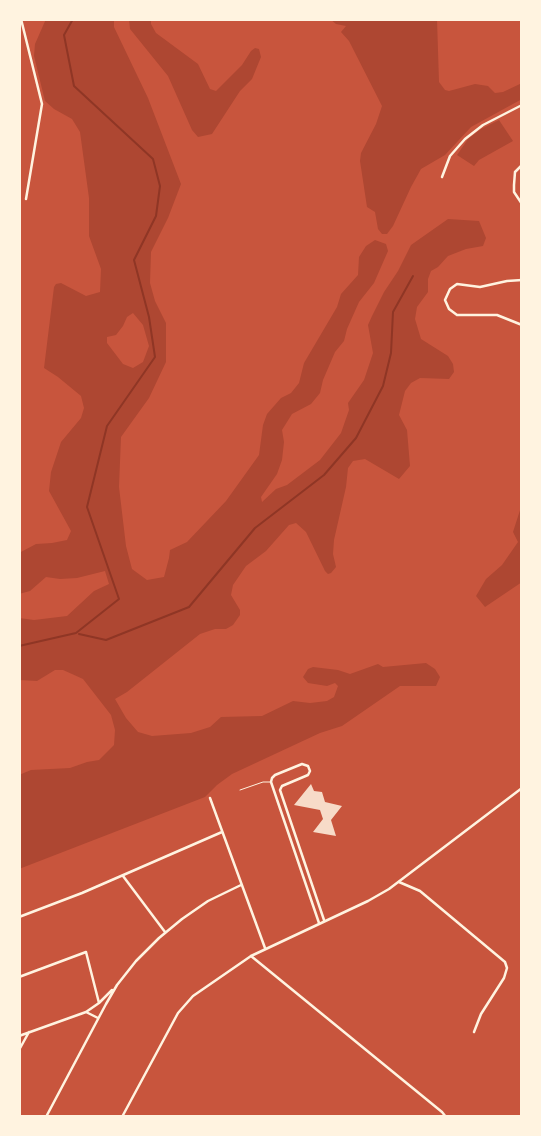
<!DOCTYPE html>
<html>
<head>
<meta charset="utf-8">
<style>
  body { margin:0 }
  #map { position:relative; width:541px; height:1136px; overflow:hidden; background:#c8553d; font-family:"Work Sans",sans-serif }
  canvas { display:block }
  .frame { position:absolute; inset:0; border:21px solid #fff3e0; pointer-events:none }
</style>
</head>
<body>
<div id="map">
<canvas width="541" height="1136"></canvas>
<div class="frame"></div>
</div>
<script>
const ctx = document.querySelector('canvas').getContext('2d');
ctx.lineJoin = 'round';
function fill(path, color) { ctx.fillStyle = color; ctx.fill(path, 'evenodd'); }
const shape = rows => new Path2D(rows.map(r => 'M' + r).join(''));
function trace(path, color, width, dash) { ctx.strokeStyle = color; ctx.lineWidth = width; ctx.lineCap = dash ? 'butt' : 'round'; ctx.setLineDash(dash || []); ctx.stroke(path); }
fill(shape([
  [46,19,114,19,114,27,148,98,181,184,168,218,151,252,150,283,155,301,166,323,166,362,149,398,121,437,119,487,126,546,132,569,147,580,164,577,169,558,170,550,187,542,226,501,259,455,263,425,267,414,281,398,291,393,299,383,304,363,337,307,341,294,358,275,359,257,366,246,375,240,386,244,388,251,374,283,359,302,347,329,344,341,335,352,323,380,320,393,311,404,292,414,282,430,284,442,282,460,277,474,261,497,262,502,276,489,287,485,320,460,341,433,349,410,348,403,364,380,373,353,368,325,372,316,384,292,398,271,411,245,448,219,479,221,486,238,483,246,466,249,448,256,438,267,431,271,428,279,428,292,417,307,415,319,421,339,448,356,453,364,454,372,449,379,420,378,411,383,405,391,399,415,407,430,410,466,399,479,365,459,353,461,348,468,346,487,334,540,333,554,336,567,331,573,328,574,325,571,306,532,296,523,289,525,266,551,246,566,233,585,231,595,240,610,240,615,233,625,226,629,215,629,200,634,127,692,115,699,126,718,138,732,152,736,191,733,210,727,221,717,262,716,293,701,310,703,327,701,334,697,338,686,335,683,327,686,308,683,303,677,308,669,313,667,338,670,350,674,378,664,383,667,426,663,435,669,440,677,436,686,400,686,342,726,320,733,232,774,217,785,205,797,19,869,19,775,31,770,70,768,87,762,99,760,114,745,115,730,111,715,83,679,72,674,63,670,55,670,37,681,19,680,19,618,34,620,67,616,94,591,109,584,105,571,77,578,60,579,46,577,30,591,19,594,19,553,36,544,52,543,67,540,71,531,49,491,51,472,61,442,81,418,84,408,81,396,58,377,44,368,54,287,56,284,61,283,86,296,100,292,101,269,89,236,89,198,80,132,72,119,54,109,45,101,34,56,35,44],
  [133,313,143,325,149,346,143,362,133,368,123,364,107,343,107,337,116,335,123,326,127,317],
  [129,19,151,19,151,24,156,33,198,64,210,89,216,91,242,65,251,51,255,48,259,49,261,57,252,79,240,91,212,134,198,137,192,130,168,76,130,29],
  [330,19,437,19,439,82,445,90,449,91,475,84,488,86,495,93,503,92,522,83,522,99,471,127,445,155,421,169,411,187,393,226,387,234,382,234,378,229,375,212,367,207,360,161,361,153,376,124,382,106,349,41,341,32,346,26,336,24],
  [499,120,513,141,479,160,474,166,457,155,468,139,481,129],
  [522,504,522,582,485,607,476,596,486,579,502,565,518,542,513,532]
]), '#ae4732');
trace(shape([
  [79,634,106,640,189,607,255,528,324,475,356,438,383,386,391,353,393,312,413,276],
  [19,646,76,633,119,599,87,507,107,426,155,357,149,317,134,260,156,216,160,186,153,159,74,86,64,35,73,19]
]), '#8f3625', 2);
fill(shape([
  [311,784,314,791,322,792,325,802,342,806,331,820,336,836,313,832,323,819,320,810,294,805]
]), '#f7dbc8');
trace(shape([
  [240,790,263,782,271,782]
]), '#fff3e0', 1);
trace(shape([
  [21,19,42,104,26,199],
  [522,165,515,172,514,185,514,192,522,204],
  [442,177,450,156,465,139,483,125,522,105],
  [522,280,507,281,480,287,457,284,450,289,445,300,449,309,457,315,497,315,522,325],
  [210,798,265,948],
  [123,876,165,932],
  [399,882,420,891,505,962,507,968,504,978,481,1014,474,1032],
  [19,917,82,893,222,832],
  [319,923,271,782,272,778,275,775,302,764,308,766,310,771,308,775,282,786,280,790,324,920],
  [251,956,442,1112,446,1117],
  [19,977,86,952,99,1003],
  [86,1012,99,1003,112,990],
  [19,1036,86,1012,98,1018],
  [19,1050,29,1032],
  [46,1117,106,1004,117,985,136,961,159,938,182,919,208,901,241,885]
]), '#fff3e0', 2.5);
trace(shape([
  [122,1117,178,1013,193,996,251,956,368,901,389,889,522,788]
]), '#fff3e0', 2.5);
</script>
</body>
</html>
